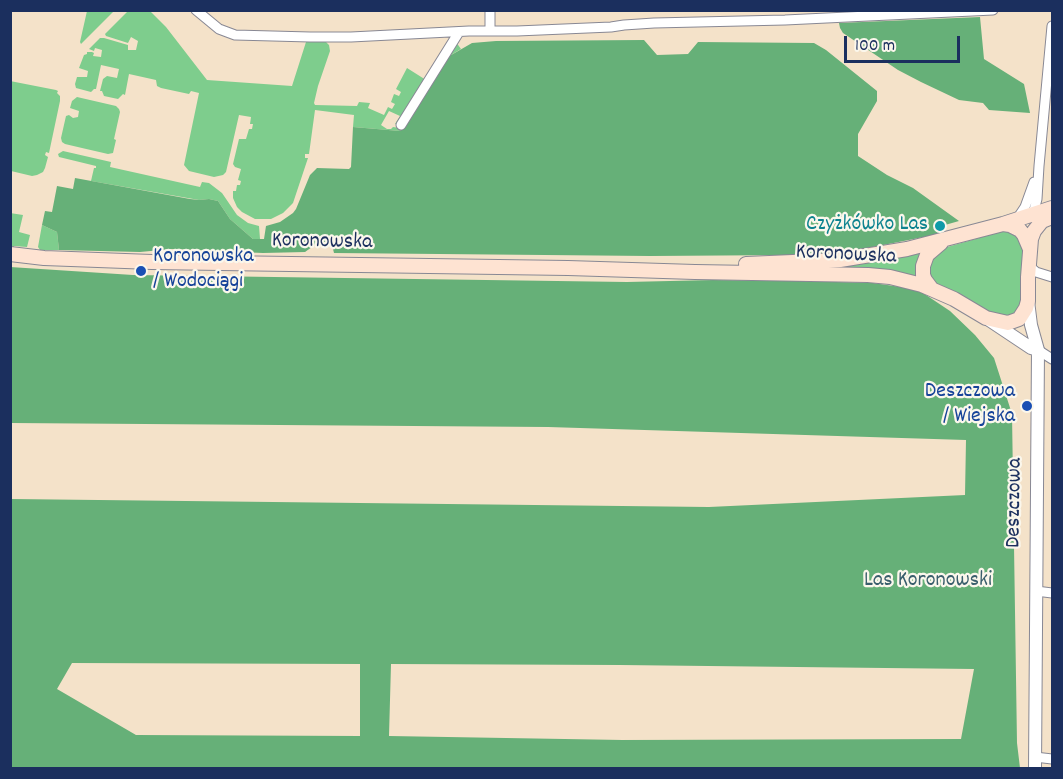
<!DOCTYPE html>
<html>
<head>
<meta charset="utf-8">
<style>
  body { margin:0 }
  #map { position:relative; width:1063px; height:779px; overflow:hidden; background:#f4e2c9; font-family:Dekko,sans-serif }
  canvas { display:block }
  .frame { position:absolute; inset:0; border:12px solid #1b2f5e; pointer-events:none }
  .scale { position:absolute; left:844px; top:36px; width:116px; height:27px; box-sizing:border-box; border:3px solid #1b2f5e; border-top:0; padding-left:8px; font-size:18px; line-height:21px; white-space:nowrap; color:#1b2f5e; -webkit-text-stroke:4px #fbf7ec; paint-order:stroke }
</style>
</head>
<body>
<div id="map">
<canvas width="1063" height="779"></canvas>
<div class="frame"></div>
<div class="scale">100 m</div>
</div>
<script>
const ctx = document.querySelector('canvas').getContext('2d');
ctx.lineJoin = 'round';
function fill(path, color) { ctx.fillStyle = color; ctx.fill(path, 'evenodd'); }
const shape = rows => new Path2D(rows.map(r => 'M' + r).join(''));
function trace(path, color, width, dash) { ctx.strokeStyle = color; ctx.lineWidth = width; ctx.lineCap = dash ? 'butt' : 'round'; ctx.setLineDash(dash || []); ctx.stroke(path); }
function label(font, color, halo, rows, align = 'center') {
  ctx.font = font + ' Dekko,sans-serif'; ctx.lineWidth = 4.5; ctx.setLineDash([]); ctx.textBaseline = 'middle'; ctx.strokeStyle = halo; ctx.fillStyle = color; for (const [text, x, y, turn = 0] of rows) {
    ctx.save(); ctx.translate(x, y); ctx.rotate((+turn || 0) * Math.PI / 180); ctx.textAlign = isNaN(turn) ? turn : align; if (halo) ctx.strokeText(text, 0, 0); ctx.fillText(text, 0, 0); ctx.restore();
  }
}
fill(shape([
  [87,11,114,11,81,44,80,42],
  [128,11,150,11,166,27,207,80,292,86,306,42,326,42,329,45,330,51,318,86,314,103,315,105,357,106,359,102,370,103,368,108,384,115,388,107,392,109,395,104,391,102,394,94,399,96,401,92,396,89,407,68,426,80,399,125,395,124,400,116,389,111,381,125,387,129,391,129,393,127,400,128,456,42,461,49,446,58,400,131,353,127,354,115,315,110,309,154,305,154,305,158,308,158,293,203,283,213,271,219,255,219,242,212,237,207,233,198,233,191,236,191,237,185,240,185,241,181,238,180,241,169,235,167,233,164,239,139,246,139,249,129,252,129,253,124,250,124,251,117,239,115,226,172,223,175,214,177,189,171,184,165,199,93,191,91,189,94,161,88,157,86,156,80,129,74,125,95,123,94,118,99,104,96,102,91,100,91,103,79,107,76,117,78,119,69,101,65,96,89,94,89,91,92,76,88,75,84,77,77,87,77,88,71,79,68,84,55,87,54,87,52,92,52,94,53,93,56,101,57,102,50,95,48,94,51,89,49,100,38,104,38,128,45,128,50,136,50,138,41,131,37,128,43,106,36,105,34],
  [10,81,56,90,58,91,57,93,60,96,60,101,49,153,46,152,45,155,48,157,45,168,43,172,37,175,32,176,11,171],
  [77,97,116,106,119,109,120,112,114,139,116,140,113,153,108,154,82,148,65,144,62,142,61,138,66,116,69,115,73,118,78,117,79,111,70,108,72,101],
  [63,151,111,162,110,167,200,187,202,182,209,183,222,193,237,215,248,223,259,226,260,239,253,239,230,219,218,201,209,199,199,200,91,181,94,168,96,168,96,166,59,157,58,154],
  [10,213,23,215,19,232,30,235,27,247,14,246,13,250,11,249],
  [42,225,57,232,59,250,40,250,38,247],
  [1006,228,1024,240,1023,308,1004,321,931,283,927,262,940,249,979,238,998,230],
  [925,249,921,280,764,268]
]), '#7ecd8d');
fill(shape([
  [980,17,984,59,1024,84,1030,113,989,110,983,103,959,100,921,82,898,70,843,33,840,28,839,23],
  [644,40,657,55,688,54,698,42,814,43,826,50,877,91,877,101,858,134,858,156,887,175,913,188,959,221,938,227,939,234,873,247,842,252,793,255,650,256,334,253,332,245,326,242,319,242,305,252,263,253,172,249,140,252,59,250,57,232,42,225,45,211,52,212,57,186,73,189,75,178,190,199,199,200,209,199,218,201,230,219,253,239,264,239,266,226,280,222,293,213,296,209,310,175,317,168,349,169,351,167,353,127,400,131,446,58,472,43,496,41],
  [10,267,133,275,627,282,713,280,800,281,873,283,908,288,923,293,950,311,975,335,994,358,1012,414,1017,743,1020,768,11,768,11,499,709,507,965,495,966,440,548,427,11,423],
  [72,663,360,664,360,736,136,735,57,689],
  [391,664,620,665,974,669,961,739,623,740,389,736]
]), '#66b078');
const minor = shape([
  [196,10,219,29,235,35,310,37,351,37,469,31,517,31,611,27,624,25,654,23,785,20,993,10],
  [490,10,490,31],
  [401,125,459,32],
  [1033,214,1037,199,1039,166,1052,26],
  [1017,219,1025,207,1034,182],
  [1029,266,1036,272,1052,277],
  [1038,350,1052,359],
  [1036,591,1052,593],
  [1035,757,1052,759]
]);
const tertiary = shape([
  [1028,301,1031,325,1038,350,1035,768],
  [986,318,1031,348,1038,350]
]);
const secondary = shape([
  [1003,224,1010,225,1020,230,1024,235,1030,249],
  [10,254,44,258,152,262,568,268,695,272,868,275,890,277,922,285,954,299,986,318,1008,323,1019,319,1026,308,1028,301,1028,277,1031,239,1034,231,1042,221,1052,217],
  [746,264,840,260,907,249,1003,224,1052,208],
  [931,288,925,280,923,275,923,266,927,255,941,243]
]);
trace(minor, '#888894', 11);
trace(tertiary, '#888894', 14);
trace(secondary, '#888894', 16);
trace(minor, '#fff', 9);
trace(tertiary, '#fff', 12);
trace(secondary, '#fee3d2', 14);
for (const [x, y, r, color] of [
  [940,226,6,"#0f9aa8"],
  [141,271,6,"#1a4fb4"],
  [1027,406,6,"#1a4fb4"]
]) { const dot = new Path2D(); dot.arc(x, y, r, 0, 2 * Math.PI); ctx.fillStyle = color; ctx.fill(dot); trace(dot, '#fbf7ec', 2); }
label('22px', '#0d838f', '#fbf7ec', [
  ["Czyżkówko Las",928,226]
], 'right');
label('22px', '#1b2f5e', '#fbf7ec', [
  ["Koronowska",322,243,1],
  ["Koronowska",846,256,3],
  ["Deszczowa",1016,503,-89]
]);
label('22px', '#164399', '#fbf7ec', [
  ["Koronowska",153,258],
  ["/ Wodociągi",153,283],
  ["Deszczowa",1015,393,"right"],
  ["/ Wiejska",1015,418,"right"]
], 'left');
label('22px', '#395e6c', '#fbf7ec', [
  ["Las Koronowski",928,582]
]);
</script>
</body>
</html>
